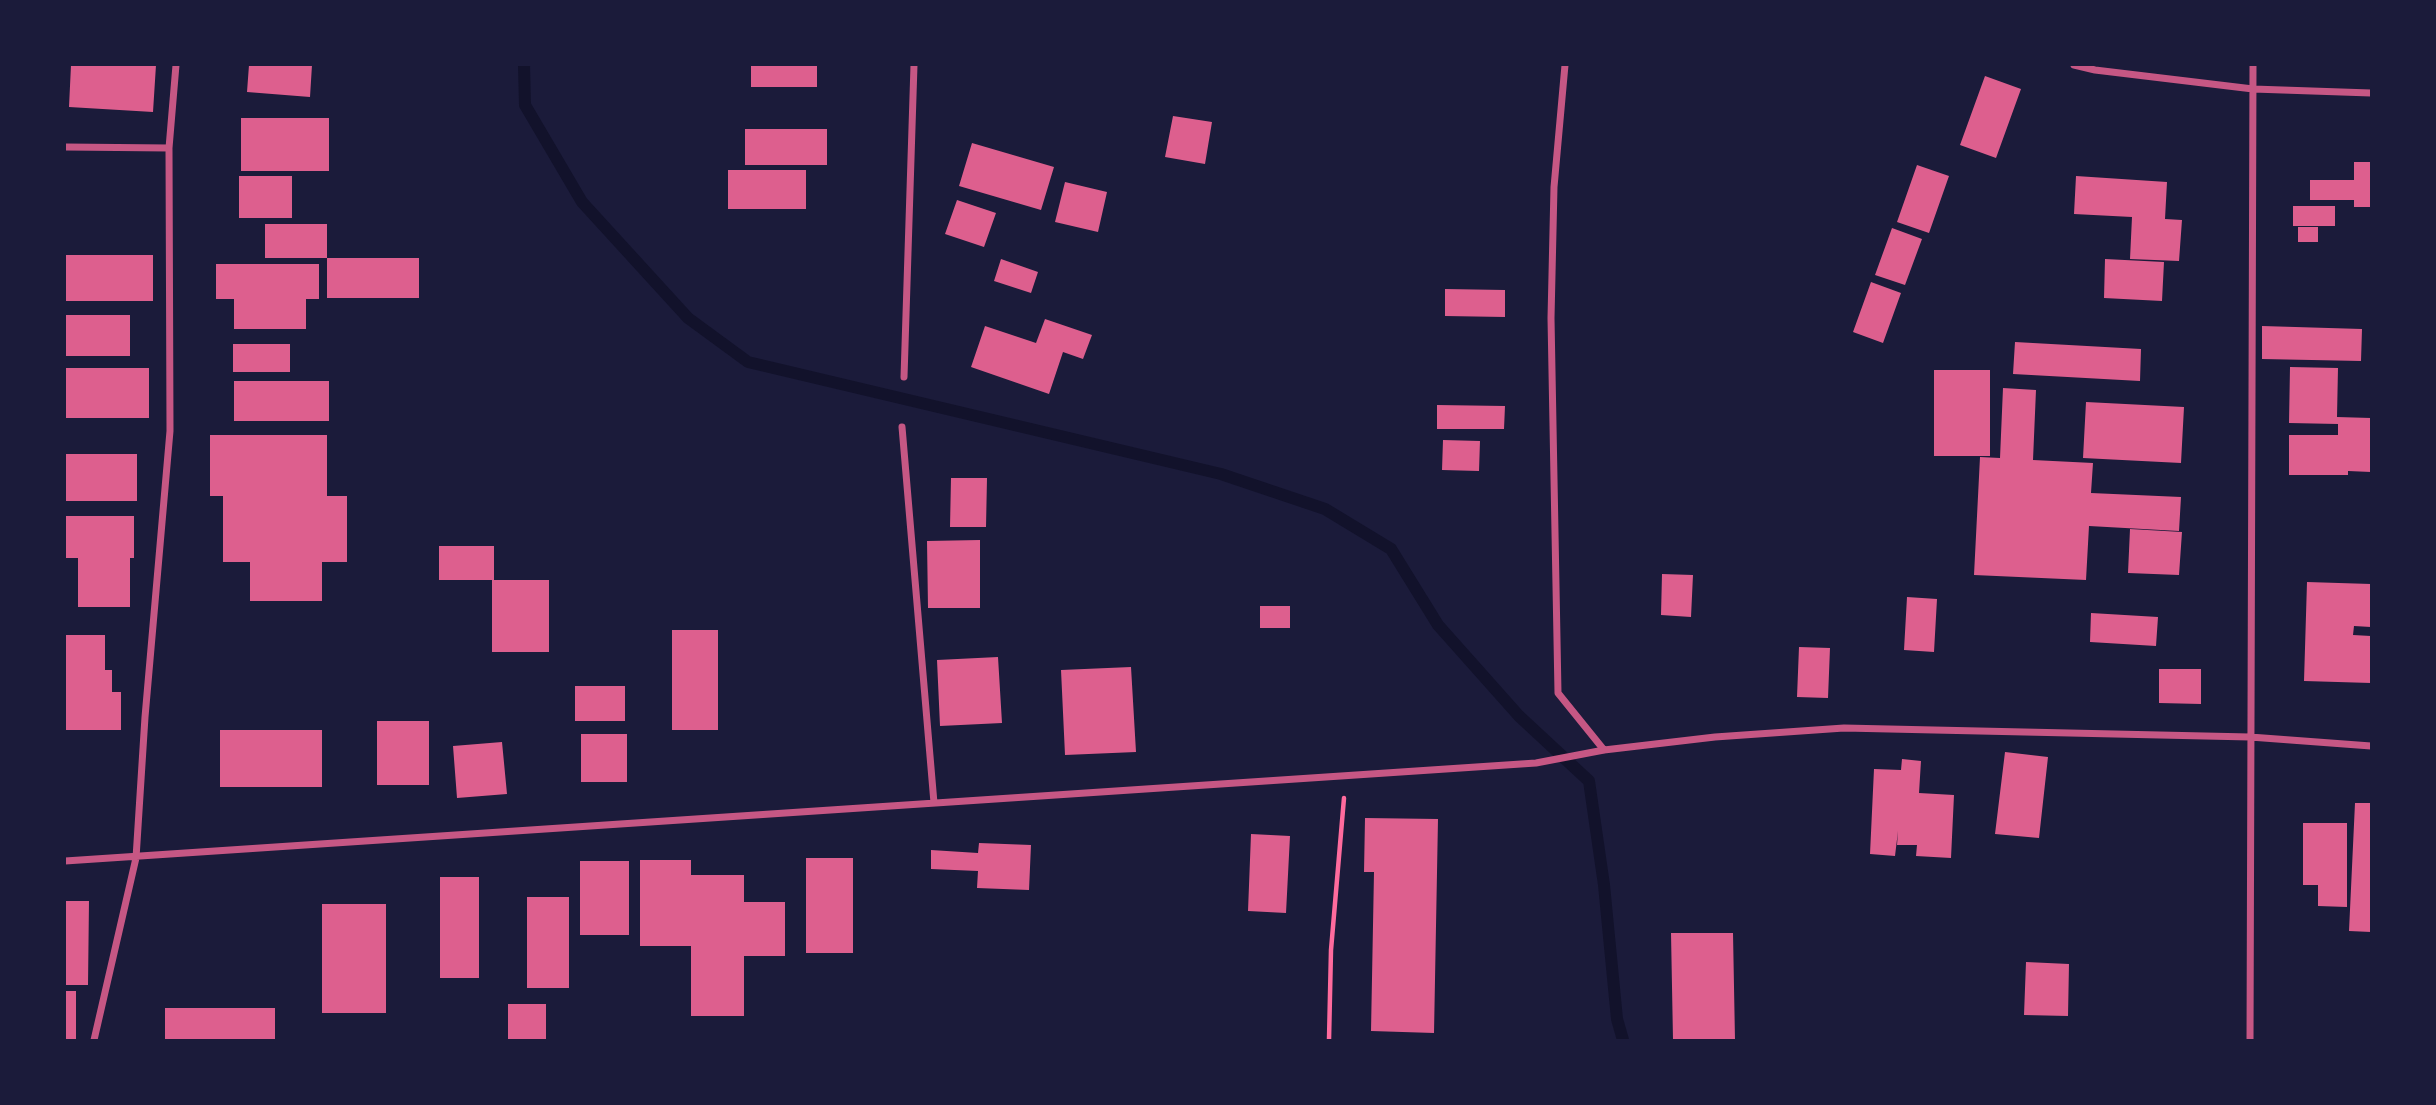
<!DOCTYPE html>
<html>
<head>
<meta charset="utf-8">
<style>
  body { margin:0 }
  #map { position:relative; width:2436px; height:1105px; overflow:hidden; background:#1b1b3a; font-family:Karla,sans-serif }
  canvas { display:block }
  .frame { position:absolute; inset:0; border:66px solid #1b1b3a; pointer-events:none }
</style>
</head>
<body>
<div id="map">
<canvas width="2436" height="1105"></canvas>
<div class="frame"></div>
</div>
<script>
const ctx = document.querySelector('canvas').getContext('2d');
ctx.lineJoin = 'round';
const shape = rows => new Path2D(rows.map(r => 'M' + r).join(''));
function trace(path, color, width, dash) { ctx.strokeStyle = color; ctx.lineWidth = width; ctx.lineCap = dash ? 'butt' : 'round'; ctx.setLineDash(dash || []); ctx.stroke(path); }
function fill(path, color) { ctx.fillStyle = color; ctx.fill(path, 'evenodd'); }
trace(shape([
  [524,65,525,105,582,202,688,318,748,362,1221,474,1325,509,1391,549,1438,625,1519,716,1589,781,1604,885,1617,1019,1623,1040]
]), '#12122b', 12);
fill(shape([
  [71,65,156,65,153,112,69,107],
  [249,65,312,65,310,97,247,92],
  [751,65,817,65,817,87,751,87],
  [1985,76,2021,89,1996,158,1960,145],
  [1173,116,1212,122,1205,164,1165,157],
  [241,118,329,118,329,171,241,171],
  [745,129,827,129,827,165,745,165],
  [972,143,1054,167,1041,210,959,186],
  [2354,162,2371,162,2371,207,2354,207,2354,200,2310,200,2310,180,2354,180],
  [1917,165,1949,176,1929,233,1897,222],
  [728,170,806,170,806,209,728,209],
  [239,176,292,176,292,218,239,218],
  [2076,176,2167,182,2165,219,2182,220,2179,261,2130,259,2132,217,2074,214],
  [1065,182,1107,192,1098,232,1055,222],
  [957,200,996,213,984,247,945,234],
  [2293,206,2335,206,2335,226,2293,226],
  [265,224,327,224,327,258,265,258],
  [2298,227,2318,227,2318,242,2298,242],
  [1892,228,1922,239,1905,285,1875,275],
  [65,255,153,255,153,301,65,301],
  [327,258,419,258,419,298,327,298],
  [1001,259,1038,272,1031,293,994,281],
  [2105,259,2164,262,2162,301,2104,298],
  [216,264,319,264,319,299,306,299,306,329,234,329,234,299,216,299],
  [1871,282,1901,293,1883,343,1853,332],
  [1445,289,1505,290,1505,317,1445,316],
  [65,315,130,315,130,356,65,356],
  [1045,319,1092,335,1083,359,1063,352,1049,394,971,367,985,326,1036,343],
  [2262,326,2362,329,2361,361,2262,359],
  [2015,342,2141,349,2140,381,2013,374],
  [233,344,290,344,290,372,233,372],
  [2290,367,2338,368,2337,417,2371,418,2371,472,2348,471,2348,475,2289,475,2289,435,2338,435,2338,424,2289,423],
  [65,368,149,368,149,418,65,418],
  [1934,370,1990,370,1990,456,1934,456],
  [234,381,329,381,329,421,234,421],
  [2003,388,2036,390,2033,460,2093,463,2091,493,2181,497,2179,531,2089,526,2086,580,1974,575,1980,457,2000,458],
  [2086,402,2184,407,2181,463,2083,458],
  [1437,405,1505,406,1504,429,1437,429],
  [210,435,327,435,327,496,347,496,347,562,322,562,322,601,250,601,250,562,223,562,223,496,210,496],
  [1443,440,1480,441,1479,471,1442,470],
  [65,454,137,454,137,501,65,501],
  [951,478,987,478,986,527,950,527],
  [65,516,134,516,134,558,130,558,130,607,78,607,78,558,65,558],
  [2130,529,2182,532,2179,575,2128,573],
  [980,540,980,608,928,608,927,541],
  [439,546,494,546,494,580,439,580],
  [1662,574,1693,575,1691,617,1661,615],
  [492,580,549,580,549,652,492,652],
  [2307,582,2371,584,2371,627,2354,626,2353,635,2371,636,2371,683,2304,681],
  [1907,597,1937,599,1934,652,1904,650],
  [1260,606,1290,606,1290,628,1260,628],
  [2091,613,2158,617,2156,646,2090,642],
  [672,630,718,630,718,730,672,730],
  [65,635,105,635,105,670,112,670,112,692,121,692,121,730,65,730],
  [1799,647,1830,648,1828,698,1797,697],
  [998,657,1002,723,940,726,937,660],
  [1131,667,1136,752,1065,755,1061,670],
  [2159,669,2201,669,2201,704,2159,703],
  [575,686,625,686,625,721,575,721],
  [377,721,429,721,429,785,377,785],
  [220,730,322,730,322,787,220,787],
  [581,734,627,734,627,782,581,782],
  [502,742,507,794,457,798,453,746],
  [2005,752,2048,757,2039,838,1995,834],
  [1902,759,1921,761,1919,793,1954,795,1951,858,1916,856,1917,845,1897,845,1898,831,1895,856,1870,854,1874,769,1901,770],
  [2355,803,2371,803,2371,932,2349,931],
  [1365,818,1438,819,1434,1033,1371,1031,1374,872,1364,872],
  [2303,823,2347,823,2347,907,2318,906,2318,885,2303,885],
  [1251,834,1290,836,1286,913,1248,911],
  [979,843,1031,845,1029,890,977,888,978,871,931,869,931,850,978,853],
  [806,858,853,858,853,953,806,953],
  [640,860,691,860,691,875,744,875,744,902,785,902,785,956,744,956,744,1016,691,1016,691,946,640,946],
  [580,861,629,861,629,935,580,935],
  [440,877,479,877,479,978,440,978],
  [527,897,569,897,569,988,527,988],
  [65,901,89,901,88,985,65,985],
  [322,904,386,904,386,1013,322,1013],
  [1671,933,1733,933,1735,1040,1673,1040],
  [2026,962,2069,964,2068,1016,2024,1015],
  [65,991,76,991,76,1040,65,1040],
  [508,1004,546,1004,546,1040,508,1040],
  [165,1008,275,1008,275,1040,165,1040]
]), '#dd5f8e');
trace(shape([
  [1329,1040,1331,950,1344,798]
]), '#ff6b9d', 4.5);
trace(shape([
  [1565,65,1554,187,1551,318,1558,693,1604,750],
  [2074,65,2095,70,2253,89,2371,93],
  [65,147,169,148],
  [904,377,914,65],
  [902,427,934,803],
  [65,861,1536,763,1604,750,1715,737,1844,728,2250,737,2371,746],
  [94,1040,136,858,145,717,170,431,169,148,176,65],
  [2250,1040,2253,65]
]), '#c65784', 7);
</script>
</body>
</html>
